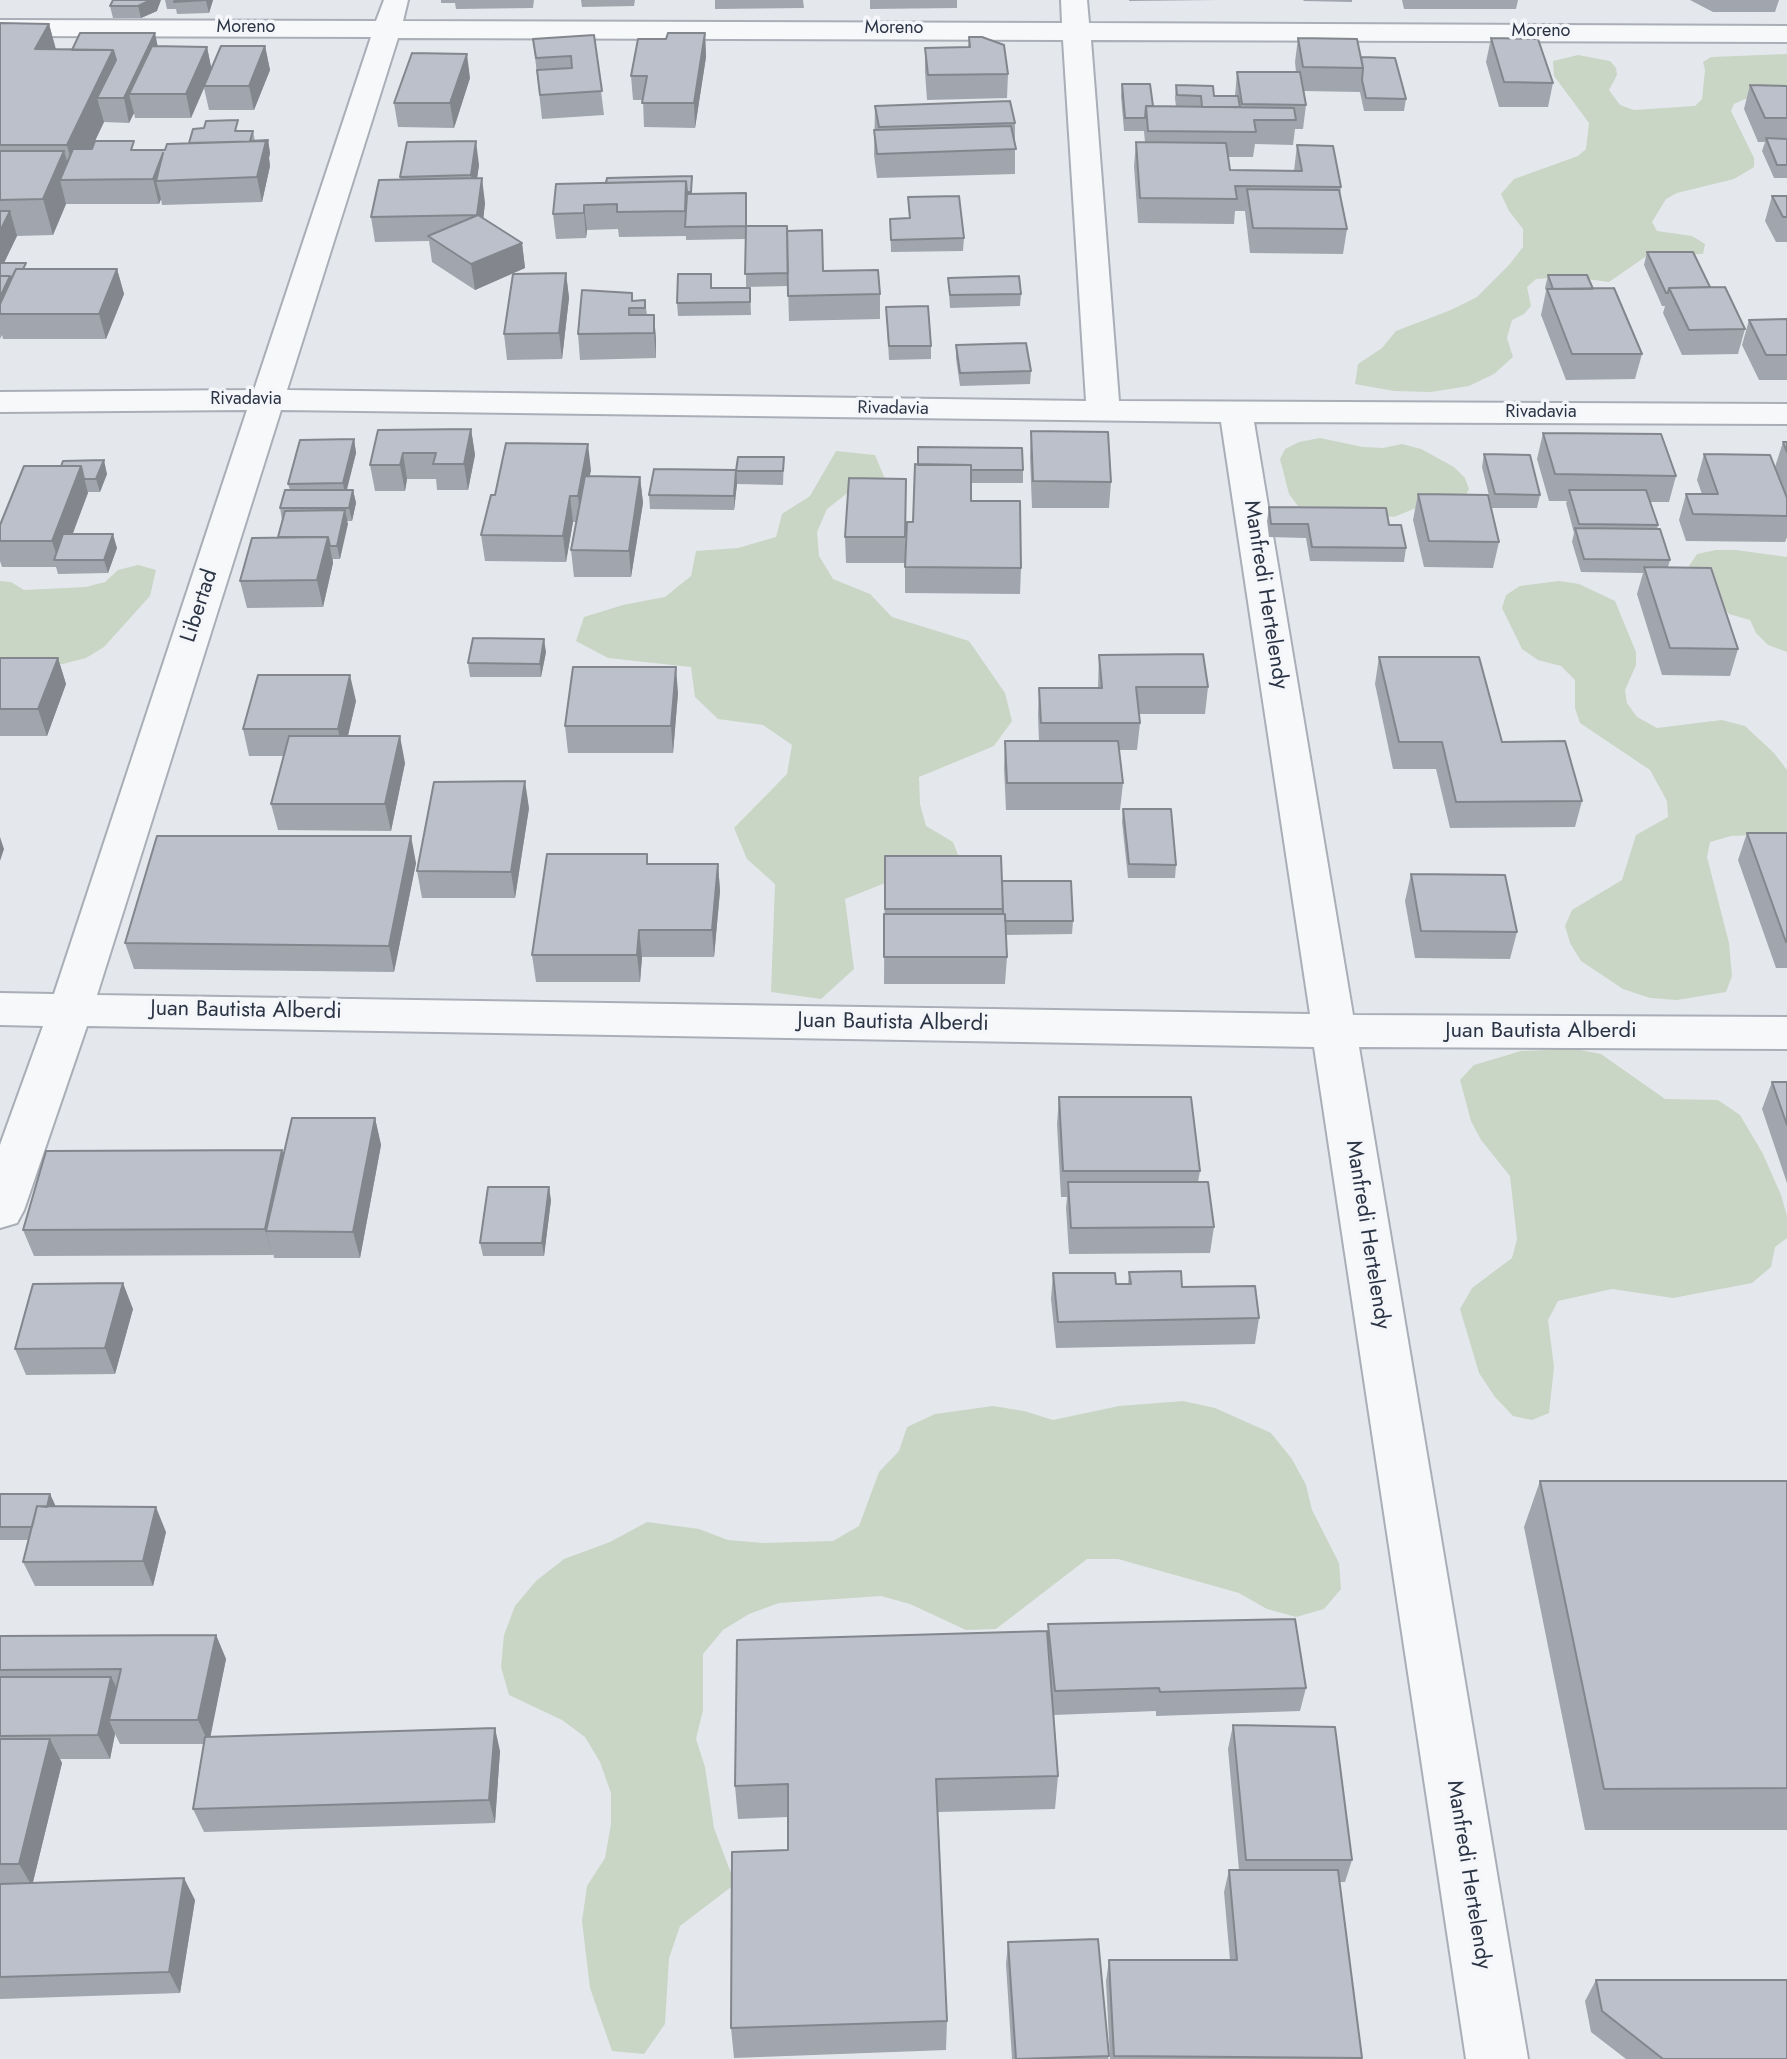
<!DOCTYPE html>
<html>
<head>
<meta charset="utf-8">
<style>
  body { margin:0 }
  canvas { display:block; background:#e4e7ec }
</style>
</head>
<body>
<canvas width="1787" height="2059"></canvas>
<script>
const ctx = document.querySelector('canvas').getContext('2d');
ctx.lineJoin = 'round';
function fill(path, color) { ctx.fillStyle = color; ctx.fill(path, 'evenodd'); }
const shape = rows => new Path2D(rows.map(r => 'M' + r).join(''));
function trace(path, color, width, dash) { ctx.strokeStyle = color; ctx.lineWidth = width; ctx.lineCap = dash ? 'butt' : 'round'; ctx.setLineDash(dash || []); ctx.stroke(path); }
function label(font, color, halo, rows, align = 'center') {
  ctx.font = font + ' Jost,sans-serif'; ctx.lineWidth = 7; ctx.setLineDash([]); ctx.textBaseline = 'middle'; ctx.strokeStyle = halo; ctx.fillStyle = color; for (const [text, x, y, turn = 0] of rows) {
    ctx.save(); ctx.translate(x, y); ctx.rotate((+turn || 0) * Math.PI / 180); ctx.textAlign = isNaN(turn) ? turn : align; if (halo) ctx.strokeText(text, 0, 0); ctx.fillText(text, 0, 0); ctx.restore();
  }
}
fill(shape([
  [1787,54,1787,98,1745,99,1734,104,1731,111,1754,158,1754,167,1734,179,1677,193,1666,199,1652,222,1657,231,1692,236,1705,244,1703,254,1648,255,1609,282,1571,277,1536,279,1527,287,1531,306,1524,314,1512,320,1507,338,1513,357,1494,374,1469,386,1431,392,1394,391,1355,384,1358,364,1382,348,1396,331,1451,310,1477,297,1509,265,1523,247,1523,229,1509,211,1501,194,1514,179,1578,156,1586,149,1589,123,1554,76,1553,61,1578,55,1610,61,1616,68,1617,75,1609,90,1620,105,1634,110,1695,106,1702,99,1705,70,1703,62,1711,57],
  [1320,438,1363,447,1383,448,1402,444,1421,449,1454,467,1465,478,1469,489,1463,500,1426,504,1394,517,1371,514,1360,508,1298,506,1289,494,1280,459,1285,449,1299,442],
  [836,451,875,455,885,479,850,491,827,509,817,532,819,556,833,579,870,594,892,617,969,641,1005,693,1012,721,994,746,919,777,920,804,926,826,953,842,958,855,953,870,885,883,845,899,854,969,821,999,771,992,775,884,747,859,734,828,787,774,792,745,763,725,718,719,695,697,691,667,608,658,576,641,584,617,623,605,665,597,691,576,696,551,738,548,776,537,782,514,810,496],
  [1716,550,1736,550,1787,557,1787,652,1768,645,1756,633,1750,620,1729,614,1710,590,1697,578,1689,566,1697,554],
  [138,565,156,570,150,596,104,647,86,658,63,664,0,668,0,581,11,582,24,590,86,587,105,582,118,570],
  [1559,581,1579,584,1615,601,1636,652,1636,665,1625,690,1627,703,1637,717,1657,728,1722,720,1745,726,1774,753,1787,770,1787,841,1756,835,1731,836,1710,842,1707,857,1729,943,1732,976,1726,992,1677,1000,1650,998,1623,989,1581,961,1570,943,1565,926,1572,910,1622,880,1636,835,1668,817,1667,801,1650,770,1580,723,1575,708,1575,680,1561,666,1538,660,1522,649,1502,608,1506,595,1520,586],
  [1575,1049,1601,1054,1665,1099,1718,1100,1740,1115,1763,1154,1781,1195,1787,1216,1787,1238,1775,1247,1771,1267,1752,1283,1673,1298,1612,1289,1558,1301,1548,1320,1554,1367,1549,1413,1532,1420,1513,1416,1495,1397,1479,1373,1460,1309,1472,1288,1512,1258,1517,1239,1510,1176,1481,1140,1471,1121,1460,1080,1474,1065,1521,1051],
  [1183,1401,1215,1408,1271,1433,1292,1459,1306,1485,1312,1510,1339,1563,1341,1589,1324,1609,1296,1617,1267,1609,1239,1593,1118,1559,1087,1559,996,1629,966,1630,910,1604,881,1596,779,1603,749,1614,723,1630,703,1654,703,1710,696,1739,705,1767,714,1828,735,1884,680,1926,669,1958,665,2024,644,2054,612,2051,590,1988,582,1921,587,1886,605,1858,611,1824,611,1793,600,1762,585,1737,562,1720,509,1695,501,1667,504,1635,515,1606,536,1581,564,1559,610,1542,647,1522,699,1529,728,1540,763,1543,833,1541,859,1526,879,1472,899,1451,907,1427,935,1414,993,1406,1024,1411,1053,1420,1119,1406]
]), '#c9d6c5');
const minor = shape([
  [384,0,408,0,403,21,1062,23,1061,0,1087,0,1089,23,1787,26,1787,42,1091,40,1119,401,1787,404,1787,424,1254,422,1353,1015,1787,1017,1787,1049,1359,1047,1528,2059,1466,2059,1314,1047,87,1026,24,1210,17,1223,0,1228,0,1145,43,1026,0,1025,0,993,54,994,247,410,0,412,0,392,254,390,371,37,0,36,0,20,376,21,384,0],
  [398,38,1063,40,1086,401,287,390,398,38],
  [281,410,1221,422,1310,1014,97,995,281,410]
]);
trace(minor, '#a9aeb7', 4);
fill(minor, '#f7f8fa');
fill(shape([
  [113,0,157,11,141,18,113,18,110,6],
  [165,0,213,0,209,13,177,14,176,9,167,9],
  [441,0,534,0,533,8,456,9,455,3,441,3],
  [581,0,635,0,634,6,582,7],
  [715,0,803,0,804,8,715,9],
  [870,0,957,0,957,8,870,9],
  [1129,0,1217,0,1129,1],
  [1303,0,1352,0,1352,2,1304,1],
  [1402,0,1518,0,1516,9,1404,9],
  [1666,0,1779,0,1775,12,1713,12,1690,0],
  [0,23,49,24,56,49,158,46,207,47,211,68,265,46,270,70,254,110,209,110,204,88,191,118,135,118,134,113,129,123,104,122,91,149,165,150,240,131,253,131,255,141,268,140,270,153,269,158,270,166,262,202,162,205,161,199,159,204,66,204,53,235,17,236,4,263,28,269,117,269,124,294,106,339,3,339,2,335,0,339],
  [705,33,706,57,695,128,644,127,643,100,633,100,631,76,666,39],
  [594,35,604,115,542,119,533,39],
  [969,37,1008,74,1007,98,927,100,925,72,925,48,968,47],
  [1298,38,1361,57,1406,99,1404,111,1364,111,1360,92,1304,91,1306,105,1303,129,1295,129,1293,145,1255,144,1253,157,1228,157,1230,170,1294,171,1297,145,1341,187,1340,195,1347,229,1343,254,1250,253,1245,211,1235,211,1234,224,1138,223,1134,166,1136,142,1145,142,1144,131,1124,131,1121,96,1122,84,1153,106,1176,107,1175,98,1176,85,1214,96,1235,96,1237,72,1296,72,1295,62],
  [1491,38,1553,83,1548,107,1499,107,1486,62],
  [470,78,454,128,398,127,394,103],
  [1750,85,1787,86,1787,178,1774,178,1762,151,1765,142,1758,142,1744,109],
  [875,106,1015,123,1015,174,877,178,874,155],
  [479,165,477,178,485,203,483,219,522,243,525,268,475,290,432,262,429,241,375,242,371,217,401,180,400,177],
  [692,176,692,194,747,206,747,226,787,231,823,271,880,294,880,319,789,321,788,286,746,287,746,239,686,240,686,236,619,237,618,229,587,230,586,238,556,239,553,214,606,183],
  [1772,196,1787,196,1787,242,1776,242,1765,221],
  [908,197,964,238,963,251,891,252,890,219,909,218],
  [1647,252,1710,287,1745,329,1738,354,1682,355,1663,313,1665,306,1662,306,1644,265],
  [566,273,569,298,562,359,507,360,504,334],
  [1548,275,1593,289,1642,354,1635,379,1566,380,1541,315,1546,291,1545,288],
  [948,278,1021,294,1020,306,950,308],
  [750,288,751,315,678,316,677,303],
  [632,293,633,301,645,300,647,315,654,315,656,340,656,358,580,360,578,334],
  [886,307,931,346,931,359,889,360],
  [1787,319,1787,380,1759,380,1742,345,1749,320],
  [956,345,1031,371,1030,384,960,386,956,358],
  [471,429,475,455,468,490,437,490,436,479,407,479,405,491,375,491,370,465],
  [1031,431,1111,482,1109,508,1032,508,1030,457],
  [1543,433,1676,476,1669,502,1650,502,1658,525,1657,529,1670,560,1668,567,1738,649,1730,676,1662,675,1637,594,1643,573,1581,572,1572,542,1574,533,1566,503,1567,501,1549,501,1537,459],
  [354,439,356,453,347,490,353,490,356,503,352,521,347,521,340,559,333,559,333,563,323,607,247,608,240,581,278,537,282,520,280,508,290,490,288,484],
  [1783,442,1787,442,1787,537,1785,542,1686,541,1679,520,1686,494,1702,494,1697,480,1704,454,1775,467],
  [1484,454,1540,495,1537,508,1492,508,1482,467],
  [784,457,783,485,737,484,734,510,650,509,649,495],
  [915,464,1023,470,1023,483,971,483,971,501,1021,568,1020,594,905,593,905,567,913,522],
  [24,466,107,474,100,492,88,492,72,534,117,548,108,573,58,574,56,567,2,567,0,561,0,525],
  [591,470,589,476,640,477,643,503,631,577,574,577,571,550,577,522,573,522,566,562,485,561,481,535,495,495],
  [906,479,905,563,846,563,845,537],
  [1418,494,1499,542,1493,568,1424,567,1413,520],
  [1269,507,1389,525,1406,548,1404,562,1310,561,1306,538,1269,537,1267,521],
  [546,652,541,677,470,677,468,663],
  [1099,655,1208,687,1205,714,1139,714,1140,723,1137,750,1119,750,1123,783,1120,810,1006,810,1004,768,1005,741,1039,741,1038,715,1039,688,1098,688],
  [1379,657,1582,801,1575,827,1450,828,1436,769,1393,769,1375,684],
  [0,658,58,658,66,684,47,736,0,736],
  [678,693,673,753,568,753,565,726],
  [356,701,348,736,405,763,391,831,278,830,271,804,284,756,249,756,243,729],
  [529,808,515,898,422,898,417,871],
  [1123,809,1176,865,1175,878,1128,878,1122,822],
  [1747,833,1787,833,1787,968,1776,968,1738,860],
  [885,856,1002,881,1073,921,1072,934,1006,935,1007,957,1005,984,884,984],
  [416,863,394,972,134,969,125,943],
  [648,864,718,864,720,891,714,957,642,957,640,982,536,982,532,955],
  [1411,874,1517,932,1510,959,1415,958,1405,901],
  [1772,1082,1787,1082,1787,1183,1762,1109],
  [1059,1097,1200,1171,1198,1182,1214,1227,1210,1253,1069,1254,1066,1208,1067,1197,1061,1197,1057,1124],
  [375,1118,381,1145,360,1258,274,1258,273,1253,273,1255,34,1256,23,1230,284,1154],
  [551,1200,544,1256,483,1256,480,1243],
  [1129,1272,1182,1287,1259,1318,1255,1344,1056,1348,1051,1299,1053,1273,1116,1284,1128,1284],
  [133,1309,115,1374,26,1375,15,1349],
  [1540,1481,1787,1481,1787,1830,1585,1830,1524,1527],
  [0,1494,50,1494,56,1507,166,1532,153,1586,35,1586,23,1562,29,1540,0,1540],
  [1048,1624,1306,1688,1300,1711,1156,1716,1156,1711,1054,1715,1058,1776,1055,1809,938,1812,947,2021,946,2050,734,2058,731,2028,788,1850,788,1817,738,1819,735,1786,1048,1634],
  [216,1635,226,1659,210,1736,500,1751,495,1823,204,1832,193,1809,204,1744,120,1744,115,1734,110,1759,60,1759,62,1763,33,1882,195,1900,180,1993,0,1999,0,1636],
  [1233,1725,1352,1860,1345,1882,1339,1882,1361,2059,1110,2059,1106,1981,1109,1960,1230,1960,1224,1892,1229,1870,1239,1870,1228,1749],
  [1008,1942,1109,2056,1108,2059,1012,2059,1006,1964],
  [1596,1980,1787,2059,1626,2059,1591,2032,1585,2001]
]), '#a1a5ae');
fill(shape([
  [151,0,161,0,157,11,141,18,138,6],
  [206,0,213,0,209,13,206,1],
  [49,24,58,58,35,49],
  [155,33,160,57,129,94,134,113,129,123,124,98],
  [705,33,706,57,695,128,694,103],
  [265,46,270,70,254,110,249,86],
  [207,47,212,71,204,86,204,88,191,118,186,94],
  [113,50,122,84,97,98,104,122,76,181,67,145],
  [467,54,470,78,454,128,450,103],
  [268,140,270,153,269,158,270,166,262,202,257,177,266,141],
  [476,141,479,165,474,200,471,175],
  [64,151,72,179,60,180,66,204,53,235,43,199],
  [163,153,156,181,161,199,159,204,153,179],
  [482,178,485,203,481,240,477,215],
  [584,205,587,230,586,238,584,213],
  [10,211,17,236,0,271,0,231],
  [522,243,525,268,475,290,471,264],
  [117,269,124,294,106,339,99,314],
  [566,273,569,298,562,359,559,333],
  [10,276,18,301,0,314,0,297],
  [654,315,656,340,656,358,654,333],
  [471,429,475,455,468,490,464,464],
  [354,439,356,453,345,496,343,483],
  [588,444,591,470,581,522,578,496],
  [403,453,407,479,405,491,400,465],
  [104,460,107,474,100,492,96,479],
  [81,466,88,493,63,560,58,560,52,541],
  [736,470,737,484,734,510,734,496],
  [640,477,643,503,631,577,629,551],
  [353,490,356,503,352,521,349,508],
  [570,496,573,522,566,562,563,536],
  [345,510,348,524,340,559,337,546],
  [113,534,117,548,108,573,104,560],
  [328,537,333,563,323,607,317,580],
  [544,639,546,652,541,677,540,664],
  [58,658,66,684,47,736,38,709],
  [676,667,678,693,673,753,671,726],
  [350,675,356,701,343,756,338,729],
  [400,736,405,763,391,831,385,804],
  [525,781,529,808,515,898,511,872],
  [411,836,416,863,394,972,389,946],
  [0,837,4,849,0,861],
  [718,864,720,891,714,957,712,930],
  [639,930,642,957,640,982,637,955],
  [375,1118,381,1145,360,1258,353,1232],
  [282,1150,290,1176,266,1231,273,1255,265,1229],
  [549,1187,551,1200,544,1256,542,1243],
  [123,1283,133,1309,115,1374,105,1348],
  [50,1494,56,1507,42,1527],
  [156,1507,166,1532,153,1586,143,1561],
  [216,1635,226,1659,209,1744,198,1720],
  [111,1677,123,1700,109,1720,115,1734,110,1759,98,1735],
  [495,1728,500,1751,495,1823,489,1800],
  [50,1739,62,1763,32,1886,19,1864],
  [184,1878,195,1900,180,1993,169,1972]
]), '#83868d');
const building = shape([
  [113,0,151,0,138,6,110,6,113,0],
  [175,0,206,0,174,2,175,0],
  [0,23,49,24,35,49,113,50,67,145,0,145,0,23],
  [80,33,155,33,124,98,97,98,116,60,113,50,72,50,80,33],
  [668,33,705,33,694,103,642,103,647,76,631,76,638,39,666,39,668,33],
  [594,35,602,91,540,95,537,70,572,68,571,56,536,58,533,39,594,35],
  [969,37,982,37,1004,45,1008,74,928,75,925,48,970,47,969,37],
  [1298,38,1357,39,1363,68,1303,67,1298,38],
  [1491,38,1538,39,1553,83,1504,82,1491,38],
  [152,46,207,47,186,94,129,94,152,46],
  [221,46,265,46,249,86,204,86,221,46],
  [412,53,467,54,450,103,394,103,412,53],
  [1361,57,1395,58,1406,99,1366,98,1362,80,1363,68,1361,57],
  [1237,72,1300,72,1306,105,1242,104,1237,72],
  [1122,84,1150,84,1153,106,1146,106,1145,118,1125,118,1122,84],
  [1176,85,1213,86,1214,96,1238,96,1240,107,1202,107,1201,96,1177,95,1176,85],
  [1750,85,1787,86,1787,118,1765,118,1750,85],
  [1010,101,1015,123,879,127,875,106,1010,101],
  [1146,106,1294,108,1296,120,1254,120,1256,132,1148,131,1146,106],
  [238,120,235,131,253,131,250,141,268,140,266,146,266,141,189,143,193,129,204,128,206,121,238,120],
  [1011,126,1016,149,877,154,874,130,1011,126],
  [1766,138,1787,139,1787,165,1777,165,1766,138],
  [95,141,134,141,131,150,165,150,167,144,266,141,257,177,156,181,163,153,153,179,60,180,73,149,92,149,95,141],
  [476,141,471,175,400,177,407,142,476,141],
  [1136,142,1226,143,1230,170,1302,171,1297,145,1333,146,1341,187,1235,186,1237,199,1140,198,1136,142],
  [0,151,64,151,43,199,0,200,0,151],
  [692,176,691,192,687,192,686,181,606,183,607,178,692,176],
  [482,178,477,215,371,217,379,180,482,178],
  [686,181,685,211,617,212,617,204,584,205,584,213,553,214,556,184,686,181],
  [1247,189,1339,190,1347,229,1253,228,1247,189],
  [746,193,746,226,685,227,687,194,746,193],
  [959,196,964,238,891,240,890,219,910,218,908,197,959,196],
  [1772,196,1787,196,1787,217,1783,217,1772,196],
  [0,211,10,211,0,231,0,211],
  [478,215,522,243,471,264,428,236,478,215],
  [746,226,787,226,788,273,745,274,746,226],
  [822,230,823,271,878,270,880,294,788,296,787,231,822,230],
  [1647,252,1693,252,1710,287,1669,288,1668,293,1666,293,1647,252],
  [0,263,26,263,23,269,16,269,11,279,10,276,0,276,0,263],
  [16,269,117,269,99,314,0,314,0,304,16,269],
  [566,273,559,333,504,334,513,274,566,273],
  [678,274,711,274,711,288,750,288,750,302,677,303,678,274],
  [1548,275,1587,275,1593,289,1553,289,1548,275],
  [0,276,10,276,0,297,0,276],
  [1019,276,1021,294,950,295,948,278,1019,276],
  [1725,287,1745,329,1689,330,1669,288,1725,287],
  [1614,288,1642,354,1572,354,1547,289,1614,288],
  [582,290,632,293,632,301,645,300,645,308,629,308,629,315,654,315,654,333,578,334,582,290],
  [928,306,931,346,889,346,886,307,928,306],
  [1787,319,1787,355,1766,355,1749,320,1787,319],
  [1026,343,1031,371,960,373,956,345,1026,343],
  [471,429,464,464,433,464,436,453,403,453,400,465,370,465,378,430,471,429],
  [1031,431,1108,432,1111,482,1033,481,1031,431],
  [1543,433,1661,434,1676,476,1555,474,1543,433],
  [354,439,343,483,288,484,300,440,354,439],
  [1783,442,1787,442,1787,452,1783,442],
  [506,443,588,444,578,496,570,496,563,536,481,535,491,495,495,495,506,443],
  [918,447,1022,448,1023,470,971,470,971,465,918,465,918,447],
  [1484,454,1530,455,1540,495,1495,494,1484,454],
  [1704,454,1770,455,1787,498,1787,516,1693,514,1686,494,1718,494,1704,454],
  [738,457,784,457,783,471,736,471,738,457],
  [104,460,96,479,84,479,81,466,61,466,63,461,104,460],
  [915,464,971,465,971,501,1020,501,1021,568,905,567,907,522,913,522,915,464],
  [24,466,81,466,52,541,0,541,0,525,24,466],
  [654,469,736,470,734,496,649,495,654,469],
  [585,476,640,477,629,551,571,550,585,476],
  [849,478,906,479,905,537,845,537,849,478],
  [285,490,353,490,349,508,280,508,285,490],
  [1569,490,1646,490,1658,525,1579,524,1569,490],
  [1418,494,1488,495,1499,542,1429,541,1418,494],
  [1269,507,1386,508,1389,525,1401,525,1406,548,1312,547,1308,524,1271,524,1269,507],
  [345,510,337,546,330,546,328,537,278,537,285,511,345,510],
  [1575,528,1660,529,1670,560,1584,559,1575,528],
  [63,534,113,534,104,560,54,560,63,534],
  [328,537,317,580,240,581,252,538,328,537],
  [1644,567,1711,568,1738,649,1670,648,1644,567],
  [473,638,544,639,540,664,468,663,473,638],
  [1203,654,1208,687,1136,687,1140,723,1041,723,1039,688,1102,688,1099,655,1203,654],
  [1379,657,1479,657,1502,742,1565,741,1582,801,1456,802,1442,742,1399,742,1379,657],
  [0,658,58,658,38,709,0,709,0,658],
  [573,667,676,667,671,726,565,726,573,667],
  [258,675,350,675,338,729,243,729,258,675],
  [289,736,400,736,385,804,271,804,289,736],
  [1005,741,1118,741,1123,783,1007,783,1005,741],
  [525,781,511,872,417,871,434,782,525,781],
  [1123,809,1171,809,1176,865,1129,864,1123,809],
  [1747,833,1787,833,1787,942,1786,942,1747,833],
  [157,836,411,836,389,946,125,943,157,836],
  [547,854,647,854,647,864,718,864,712,930,639,930,637,955,532,955,547,854],
  [885,856,1001,856,1003,909,885,909,885,856],
  [1411,874,1505,875,1517,932,1421,931,1411,874],
  [1002,881,1071,881,1073,921,1005,921,1005,914,1003,914,1002,881],
  [884,914,1005,914,1007,957,884,957,884,914],
  [1772,1082,1787,1082,1787,1125,1772,1082],
  [1059,1097,1191,1097,1200,1171,1063,1171,1059,1097],
  [292,1118,375,1118,353,1232,266,1231,292,1118],
  [282,1150,265,1229,23,1230,46,1151,282,1150],
  [1068,1182,1208,1182,1214,1227,1071,1228,1068,1182],
  [488,1187,549,1187,542,1243,480,1243,488,1187],
  [1181,1271,1182,1287,1255,1286,1259,1318,1058,1322,1053,1273,1115,1273,1116,1284,1131,1284,1129,1272,1181,1271],
  [123,1283,105,1348,15,1349,33,1284,123,1283],
  [1540,1481,1787,1481,1787,1788,1604,1789,1540,1481],
  [0,1494,50,1494,47,1507,37,1506,32,1527,0,1527,0,1494],
  [37,1506,156,1507,143,1561,23,1562,37,1506],
  [1295,1619,1306,1688,1160,1692,1159,1688,1055,1691,1048,1624,1295,1619],
  [1047,1631,1058,1776,936,1779,947,2021,731,2028,732,1852,788,1850,788,1784,735,1786,737,1640,1047,1631],
  [216,1635,198,1720,109,1720,121,1669,0,1670,0,1636,216,1635],
  [0,1677,111,1677,98,1735,0,1736,0,1677],
  [1233,1725,1335,1727,1352,1860,1246,1860,1233,1725],
  [495,1728,489,1800,193,1809,205,1737,495,1728],
  [0,1739,50,1739,19,1864,0,1864,0,1739],
  [1229,1870,1338,1870,1362,2058,1114,2056,1109,1960,1237,1960,1229,1870],
  [184,1878,169,1972,0,1977,0,1884,184,1878],
  [1098,1939,1109,2056,1016,2059,1008,1942,1098,1939],
  [1596,1980,1787,1980,1787,2059,1663,2059,1602,2011,1596,1980]
]);
fill(building, '#bbc0ca');
trace(building, '#83868d', 2);
label('18px', '#2b3445', '#f4f6f9', [
  ["Moreno",246,28],
  ["Moreno",894,29],
  ["Moreno",1541,32],
  ["Rivadavia",246,400],
  ["Rivadavia",893,409,1],
  ["Rivadavia",1541,413]
]);
label('22px', '#2b3445', '#f4f6f9', [
  ["Manfredi Hertelendy",1265,595,81],
  ["Libertad",200,606,-72],
  ["Juan Bautista Alberdi",246,1011,1],
  ["Juan Bautista Alberdi",893,1023,1],
  ["Juan Bautista Alberdi",1541,1032],
  ["Manfredi Hertelendy",1367,1235,81],
  ["Manfredi Hertelendy",1468,1875,81]
]);
</script>
</body>
</html>
